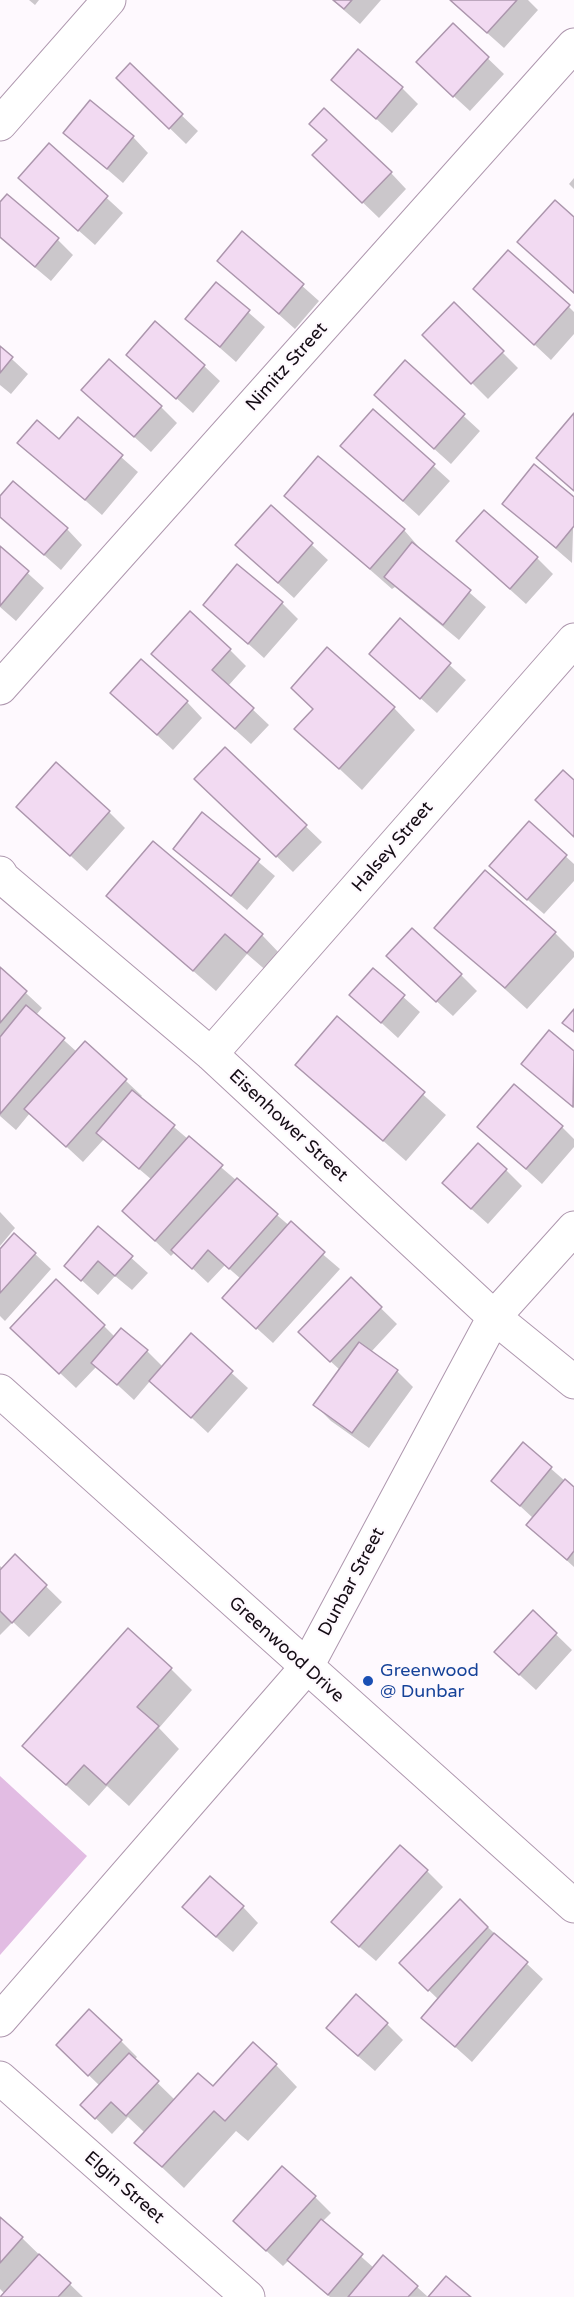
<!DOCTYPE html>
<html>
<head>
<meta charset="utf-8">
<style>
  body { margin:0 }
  canvas { display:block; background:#fef9fe }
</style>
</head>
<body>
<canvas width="574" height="2297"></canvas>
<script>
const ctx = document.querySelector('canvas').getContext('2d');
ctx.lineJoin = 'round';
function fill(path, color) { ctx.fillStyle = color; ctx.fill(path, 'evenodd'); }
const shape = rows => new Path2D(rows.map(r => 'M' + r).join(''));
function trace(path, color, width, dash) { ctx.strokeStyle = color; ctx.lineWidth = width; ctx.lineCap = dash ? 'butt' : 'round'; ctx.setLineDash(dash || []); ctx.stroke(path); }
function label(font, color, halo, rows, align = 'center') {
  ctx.font = font + ' "Varela Round",sans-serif'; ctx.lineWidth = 4.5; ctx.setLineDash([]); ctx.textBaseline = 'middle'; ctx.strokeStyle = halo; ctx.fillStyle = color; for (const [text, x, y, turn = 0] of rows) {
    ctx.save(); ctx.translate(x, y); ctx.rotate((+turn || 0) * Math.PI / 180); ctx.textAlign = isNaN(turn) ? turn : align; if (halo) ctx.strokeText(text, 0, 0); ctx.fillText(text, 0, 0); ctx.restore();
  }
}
fill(shape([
  [0,1776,87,1856,0,1955]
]), '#e2bce3');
fill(shape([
  [29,0,39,0,35,5],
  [332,0,381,0,360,24],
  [450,0,528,0,538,10,504,48],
  [453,25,504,74,470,111,434,78],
  [130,66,198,131,186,144,118,78],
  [333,80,402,88,418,104,392,133],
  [65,133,133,137,148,153,123,183],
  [49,145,123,213,95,245,36,193],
  [330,171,391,173,406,189,379,218],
  [574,178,574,189,569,184],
  [0,204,58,240,73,255,51,281,0,238],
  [574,219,574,294,519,242],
  [243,233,319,301,295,329,219,261],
  [216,284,265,327,236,362,187,319],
  [475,289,569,307,574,312,574,334,551,360],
  [454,304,518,368,488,399,424,335],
  [0,348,28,374,11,394,0,385],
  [128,355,204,366,220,381,193,413],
  [405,362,480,431,451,464,392,411],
  [99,405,161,407,177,423,151,452],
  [373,411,450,481,419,516,358,461],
  [78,419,138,472,102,515,19,443,59,441],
  [286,496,404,530,424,553,486,607,459,640,395,587,392,589],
  [0,498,67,529,82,545,61,570,0,516],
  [574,498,572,563,504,504],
  [271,507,328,560,294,598,253,561],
  [0,548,44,588,16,621,0,607],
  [474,557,537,558,553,574,526,604],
  [282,603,298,619,264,658,205,605],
  [400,620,466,680,437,713,371,654],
  [230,650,246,666,228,686,269,725,251,744,169,670],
  [112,693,187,702,202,718,173,750],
  [394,708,415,730,362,790,297,729],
  [225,749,322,842,293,872,212,795],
  [18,807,109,812,125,828,87,871],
  [202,814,275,876,247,910,175,849],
  [529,823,574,864,574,881,544,914,507,882],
  [108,896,262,935,283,957,269,973,247,954,216,991],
  [436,927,555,933,574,952,574,957,527,1009],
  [0,969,42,1008,36,1015,77,1052,85,1043,126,1081,142,1096,140,1098,340,1269,273,1343,240,1313,241,1279,225,1265,208,1283,175,1252,171,1256,140,1227,152,1180,104,1139,83,1162,30,1113,16,1130,0,1116],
  [373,970,420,1012,398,1038,351,995],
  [404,972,461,975,477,991,453,1016],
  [337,1018,446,1115,406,1161,297,1065],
  [549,1032,574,1053,574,1108,523,1064],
  [479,1127,562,1127,574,1139,574,1147,542,1184],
  [506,1170,522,1186,488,1224,460,1199],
  [0,1212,15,1228,0,1246],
  [98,1228,148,1273,132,1290,115,1276,98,1295,66,1266],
  [0,1251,35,1254,51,1269,5,1321,0,1316],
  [351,1279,397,1324,371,1352,397,1371,413,1387,369,1448,331,1421,315,1405,340,1370,316,1348],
  [104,1326,115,1337,147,1351,163,1367,191,1336,248,1388,208,1433,151,1380,134,1400,97,1366,76,1388,28,1343],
  [523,1444,574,1489,574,1567,528,1525,533,1518,493,1481],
  [15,1556,62,1602,29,1637,13,1622,0,1635,0,1566,3,1569],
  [533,1612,572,1650,536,1690,512,1668],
  [171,1669,192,1690,159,1728,179,1749,129,1806,107,1786,89,1806,46,1767],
  [427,1871,443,1887,376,1961,349,1938],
  [460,1901,543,1979,472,2062,423,2018,439,2000,417,1979],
  [243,1907,258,1923,233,1952,200,1923],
  [387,2024,403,2040,375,2071,344,2044],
  [121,2041,137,2057,134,2060,175,2100,276,2065,297,2087,248,2141,236,2131,184,2188,136,2143,145,2133,128,2117,112,2134,82,2105,100,2086,74,2061],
  [315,2197,331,2213,322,2222,374,2268,417,2287,428,2297,330,2297,289,2260,283,2266,251,2237],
  [0,2219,22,2238,83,2297,2,2297,5,2294,0,2289]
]), '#0003');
const building = shape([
  [333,0,352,0,344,9,333,0],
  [450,0,517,0,487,33,450,0],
  [453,23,489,57,453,97,416,62,453,23],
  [358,49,403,87,376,119,331,80,358,49],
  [130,63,183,114,169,129,116,78,130,63],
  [90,100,134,136,107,169,63,133,90,100],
  [324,108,392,172,362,203,312,155,327,140,309,124,324,108],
  [49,143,108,196,78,231,18,178,49,143],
  [7,194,59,238,35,267,0,237,0,202,7,194],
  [555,200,574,217,574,293,517,242,555,200],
  [242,231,304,284,279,314,217,261,242,231],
  [508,250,570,305,534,345,473,289,508,250],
  [216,282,250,310,220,347,185,319,216,282],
  [454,302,504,351,471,384,422,335,454,302],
  [155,321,205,365,176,399,126,355,155,321],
  [0,346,13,357,0,373,0,346],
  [109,359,162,406,134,437,81,390,109,359],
  [405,360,465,414,434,449,374,395,405,360],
  [373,409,435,464,403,501,340,446,373,409],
  [574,413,574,491,536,458,574,413],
  [78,417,123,455,85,500,17,443,37,420,59,439,78,417],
  [318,456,405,529,370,569,284,496,318,456],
  [534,464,574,497,574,526,556,548,502,504,534,464],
  [13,481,68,528,44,555,0,517,0,496,13,481],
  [271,505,313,543,278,583,235,545,271,505],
  [484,510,538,557,510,589,456,541,484,510],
  [412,542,471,590,443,625,384,577,412,542],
  [0,546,29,571,0,606,0,546],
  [237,564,283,602,248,644,203,605,237,564],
  [190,611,231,649,212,670,254,708,235,729,151,654,190,611],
  [400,618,451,663,420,699,369,654,400,618],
  [327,647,395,707,339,769,294,729,313,709,291,688,327,647],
  [141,659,188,701,157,735,110,693,141,659],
  [225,747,307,825,276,857,194,779,225,747],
  [56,762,110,811,70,856,16,807,56,762],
  [563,770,574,780,574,837,535,800,563,770],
  [202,812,260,859,231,896,173,849,202,812],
  [529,821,567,855,527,900,489,866,529,821],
  [153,841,263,934,247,953,225,934,193,971,106,896,153,841],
  [485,870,556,932,505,988,434,928,485,870],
  [412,928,462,974,436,1002,386,956,412,928],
  [0,967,27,991,0,1023,0,967],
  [373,968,405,995,381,1023,349,995,373,968],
  [26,1005,65,1038,0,1114,0,1037,26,1005],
  [574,1009,574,1032,562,1023,574,1009],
  [337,1016,425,1092,383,1141,295,1065,337,1016],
  [549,1030,574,1051,573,1107,521,1064,549,1030],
  [85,1041,127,1079,66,1147,24,1109,85,1041],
  [514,1084,563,1126,526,1169,477,1127,514,1084],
  [132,1090,175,1125,139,1169,96,1133,132,1090],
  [189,1136,223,1165,155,1241,122,1211,189,1136],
  [478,1143,507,1169,471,1209,442,1183,478,1143],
  [237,1178,278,1214,229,1269,208,1250,192,1269,171,1250,237,1178],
  [291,1221,325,1252,256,1329,222,1298,291,1221],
  [98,1226,133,1256,115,1276,98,1261,81,1281,64,1266,98,1226],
  [14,1233,36,1253,0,1293,0,1249,14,1233],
  [351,1277,382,1307,330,1362,298,1332,351,1277],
  [56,1279,105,1325,59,1374,10,1328,56,1279],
  [121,1328,148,1350,117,1385,91,1363,121,1328],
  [191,1333,233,1371,191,1418,149,1381,191,1333],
  [359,1342,398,1370,352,1433,313,1405,359,1342],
  [523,1442,552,1467,520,1506,491,1481,523,1442],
  [565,1479,574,1487,574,1551,567,1560,526,1525,565,1479],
  [15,1554,47,1585,12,1623,0,1611,0,1570,15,1554],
  [533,1610,557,1633,519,1675,494,1652,533,1610],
  [128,1628,172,1668,137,1707,159,1726,106,1785,84,1765,66,1785,22,1746,128,1628],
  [400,1845,428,1870,359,1947,331,1922,400,1845],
  [210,1876,244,1906,216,1937,182,1907,210,1876],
  [460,1899,488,1927,428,1991,399,1963,460,1899],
  [494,1933,528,1962,455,2047,421,2018,494,1933],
  [356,1994,388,2023,358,2056,326,2028,356,1994],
  [89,2009,122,2040,88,2076,56,2045,89,2009],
  [253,2042,277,2064,225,2121,214,2111,162,2167,134,2143,198,2073,213,2086,253,2042],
  [129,2053,159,2081,126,2116,111,2102,95,2119,80,2105,129,2053],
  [282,2166,316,2196,266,2251,233,2221,282,2166],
  [0,2217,23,2237,0,2263,0,2217],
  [321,2219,363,2254,328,2295,287,2260,321,2219],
  [39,2254,71,2283,58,2297,0,2297,39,2254],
  [383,2255,418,2286,408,2297,348,2297,383,2255],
  [446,2276,471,2297,428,2297,446,2276]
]);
fill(building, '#f2daf2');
trace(building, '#ac96ad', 1.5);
const minor = shape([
  [0,124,109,0],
  [0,688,574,45],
  [0,873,3,878,211,1054,494,1317,574,1382],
  [211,1054,574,640],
  [0,2020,306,1668,494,1317,574,1228],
  [0,2078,248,2297]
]);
const major = shape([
  [0,1391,574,1906]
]);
trace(minor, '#ae97ae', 35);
trace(major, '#ae97ae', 35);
trace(minor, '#fff', 33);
trace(major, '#fff', 33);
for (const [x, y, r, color] of [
  [368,1681,6,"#1a4fb4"]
]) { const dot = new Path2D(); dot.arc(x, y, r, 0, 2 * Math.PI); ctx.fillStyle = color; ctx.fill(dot); trace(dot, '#fef9fe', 2); }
label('18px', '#140c14', '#fef9fe', [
  ["Nimitz Street",287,367,-48],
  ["Halsey Street",393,847,-49],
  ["Eisenhower Street",288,1126,43],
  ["Dunbar Street",352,1582,-62],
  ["Greenwood Drive",286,1650,42],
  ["Elgin Street",124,2188,41]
]);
label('18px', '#164399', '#fef9fe', [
  ["Greenwood",380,1671],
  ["@ Dunbar",380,1692]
], 'left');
</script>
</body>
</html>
